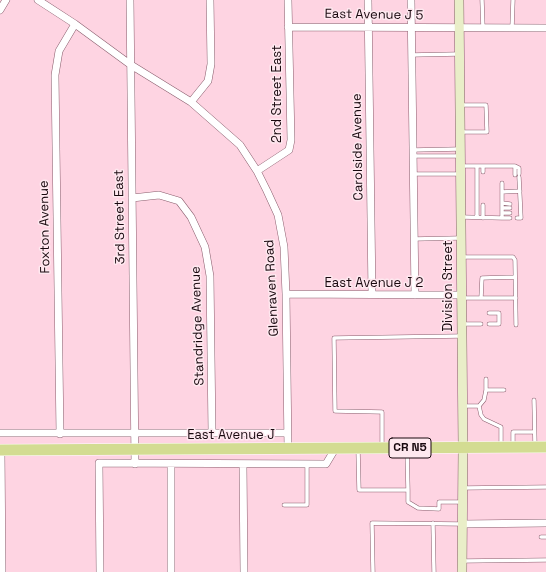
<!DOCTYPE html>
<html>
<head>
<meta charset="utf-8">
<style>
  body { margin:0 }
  canvas { display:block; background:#fed4e2 }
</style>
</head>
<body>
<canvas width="546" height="572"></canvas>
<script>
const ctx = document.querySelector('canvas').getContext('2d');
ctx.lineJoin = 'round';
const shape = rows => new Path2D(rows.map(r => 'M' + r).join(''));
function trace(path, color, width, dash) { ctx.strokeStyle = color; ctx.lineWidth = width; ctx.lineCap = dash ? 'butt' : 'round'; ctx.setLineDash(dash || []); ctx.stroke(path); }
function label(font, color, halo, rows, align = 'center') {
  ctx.font = font + ' "Space Grotesk",sans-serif'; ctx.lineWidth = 3; ctx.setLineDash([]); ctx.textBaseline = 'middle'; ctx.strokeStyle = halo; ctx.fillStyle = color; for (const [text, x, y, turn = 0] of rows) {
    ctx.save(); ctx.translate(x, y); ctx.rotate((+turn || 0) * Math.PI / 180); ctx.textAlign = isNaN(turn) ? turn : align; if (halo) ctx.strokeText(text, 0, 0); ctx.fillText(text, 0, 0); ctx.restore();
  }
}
const service = shape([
  [482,0,483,28],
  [512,28,513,0],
  [411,55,458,54],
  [461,132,487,132,486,105,461,105],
  [413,150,459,149],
  [413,156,459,156],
  [461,166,515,166,519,168,519,174],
  [477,166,477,217],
  [515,166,515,175],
  [483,172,483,166],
  [414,174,459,174],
  [502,192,520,191],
  [502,203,510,204],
  [483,205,483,218],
  [502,208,510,208],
  [502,213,510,213],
  [462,217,502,218,502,183],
  [502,218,510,218],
  [517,218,521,218,519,177],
  [414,239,460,238],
  [462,257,513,257,515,260,516,325],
  [463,298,516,298],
  [481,298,482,278,515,277],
  [489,313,499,313,499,324,489,324],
  [463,324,481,324],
  [486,390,486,379],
  [534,400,535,446],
  [463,406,479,406,481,415,484,419,501,427,501,445],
  [479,406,484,400,486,390,504,390],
  [513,446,513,432,534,432],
  [382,447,382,412,335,411,334,338,461,336],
  [358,449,359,490,408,490,407,449],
  [463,488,546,487],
  [408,490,408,502,418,508,439,509,439,502,461,502],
  [284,505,307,505,307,464],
  [433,523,434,572],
  [541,537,546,537],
  [463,561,546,560],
  [373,572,372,523,461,524]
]);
const minor = shape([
  [38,0,75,24,131,65,191,102,240,145,257,171,267,191,278,215,284,247,286,294,288,449],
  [130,0,135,464],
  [368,0,372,294],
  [411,0,415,295],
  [0,10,6,0],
  [288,27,546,28],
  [191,102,208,81,211,64,210,0],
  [257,171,289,150,291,140,288,0],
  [132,198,159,195,179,201,191,217,205,247,210,276,212,433],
  [286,294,462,295],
  [0,433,287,433],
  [60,434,55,75,59,51,75,24],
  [1,450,2,572],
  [171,464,171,572],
  [243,464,244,572],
  [462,524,546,523],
  [100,572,99,463,326,464,335,449]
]);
const secondary = shape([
  [459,0,463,448,462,572]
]);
const primary = shape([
  [0,450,546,447]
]);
trace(service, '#8a5d6d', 4.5);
trace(minor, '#8a5d6d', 8);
trace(secondary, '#8a5d6d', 10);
trace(primary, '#fff', 12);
trace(service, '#fff', 3.5);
trace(minor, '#fff', 7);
trace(secondary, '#e9eec8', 9);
trace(primary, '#d3dc92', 11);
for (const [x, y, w] of [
  [410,448,42]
]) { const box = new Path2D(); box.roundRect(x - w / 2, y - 10, w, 20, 3); ctx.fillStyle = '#fee8ef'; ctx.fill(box); trace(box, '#18080e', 1); }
label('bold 12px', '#18080e', null, [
  ["CR N5",410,448]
]);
label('13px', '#18080e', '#fee8ef', [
  ["East Avenue J 5",374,15,1],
  ["2nd Street East",277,94,-90],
  ["Carolside Avenue",358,147,-91],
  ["3rd Street East",120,217,-91],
  ["Foxton Avenue",45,227,-91],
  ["East Avenue J 2",374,283],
  ["Division Street",448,286,-90],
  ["Glenraven Road",272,288,-93],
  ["Standridge Avenue",198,326,-92],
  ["East Avenue J",231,435]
]);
</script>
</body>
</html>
